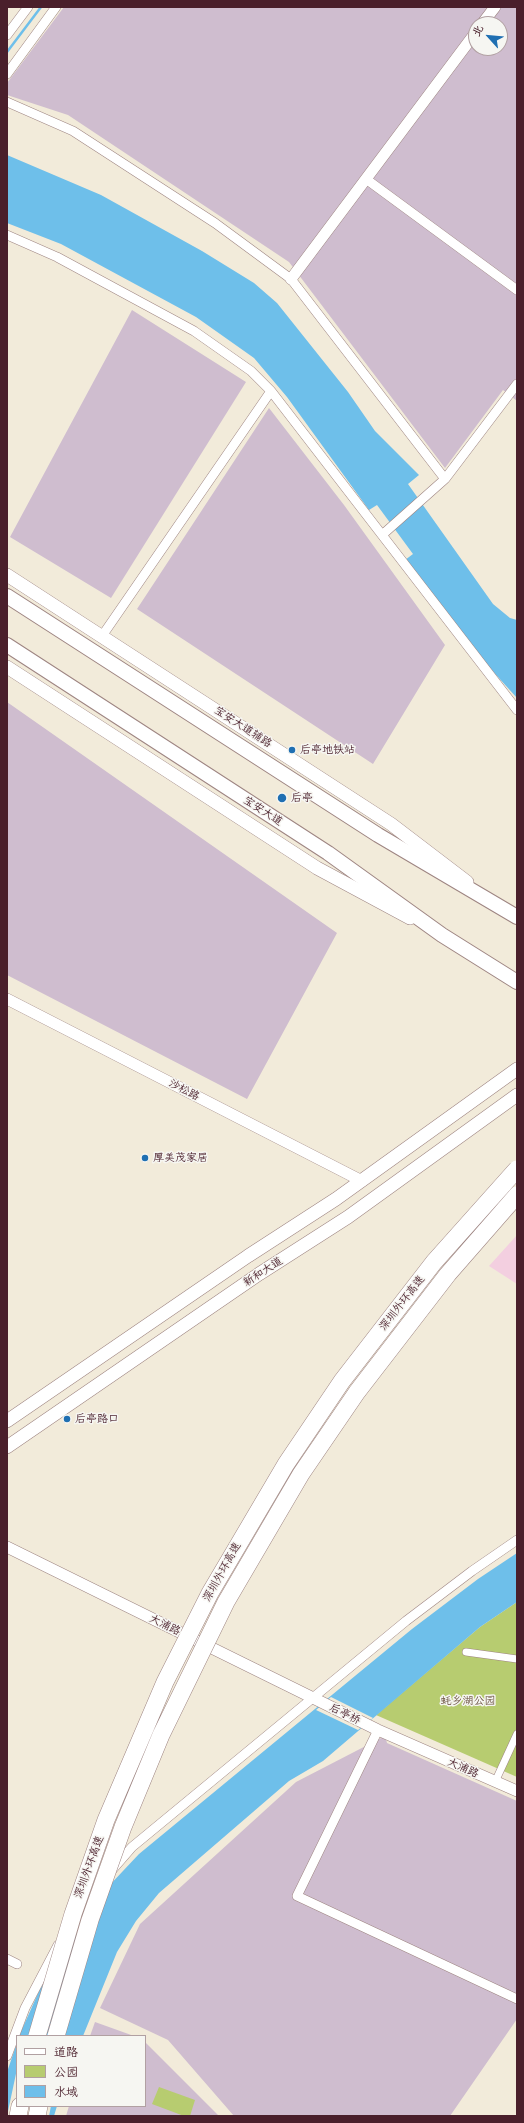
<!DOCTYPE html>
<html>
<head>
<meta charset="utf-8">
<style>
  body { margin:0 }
  #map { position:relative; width:524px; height:2123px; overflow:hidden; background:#f2ebda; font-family:"Comic Neue","LXGW WenKai TC",sans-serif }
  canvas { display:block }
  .frame { position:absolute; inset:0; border:8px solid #4a1f2b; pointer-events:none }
  .legend { position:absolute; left:16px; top:2035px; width:130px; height:72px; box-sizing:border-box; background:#f6f6f2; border:1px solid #b1a0a2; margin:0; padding:5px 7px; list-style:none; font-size:12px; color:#4a1f2b }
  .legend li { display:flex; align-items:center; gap:8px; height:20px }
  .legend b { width:20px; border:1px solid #b1a0a2 }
  .north { position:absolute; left:468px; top:16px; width:40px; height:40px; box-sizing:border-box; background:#f6f6f2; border:1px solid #b1a0a2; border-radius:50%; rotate:297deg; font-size:11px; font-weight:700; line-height:16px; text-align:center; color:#4a1f2b }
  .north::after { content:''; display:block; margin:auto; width:14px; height:18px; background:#1f6fb2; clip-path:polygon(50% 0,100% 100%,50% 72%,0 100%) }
</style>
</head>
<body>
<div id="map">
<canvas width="524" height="2123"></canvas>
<div class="frame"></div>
<ul class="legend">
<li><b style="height:5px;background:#fff"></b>道路</li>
<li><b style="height:11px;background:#b7cc70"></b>公园</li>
<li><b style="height:11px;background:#6ebfea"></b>水域</li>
</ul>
<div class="north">北</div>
</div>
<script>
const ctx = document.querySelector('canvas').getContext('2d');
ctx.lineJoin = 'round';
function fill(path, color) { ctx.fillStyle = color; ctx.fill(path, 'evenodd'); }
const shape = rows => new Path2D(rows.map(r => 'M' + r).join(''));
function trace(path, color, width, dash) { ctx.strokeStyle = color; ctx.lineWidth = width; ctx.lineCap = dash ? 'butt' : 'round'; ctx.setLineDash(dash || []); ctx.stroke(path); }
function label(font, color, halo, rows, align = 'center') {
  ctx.font = font + ' "Comic Neue","LXGW WenKai TC",sans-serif'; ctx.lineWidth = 3; ctx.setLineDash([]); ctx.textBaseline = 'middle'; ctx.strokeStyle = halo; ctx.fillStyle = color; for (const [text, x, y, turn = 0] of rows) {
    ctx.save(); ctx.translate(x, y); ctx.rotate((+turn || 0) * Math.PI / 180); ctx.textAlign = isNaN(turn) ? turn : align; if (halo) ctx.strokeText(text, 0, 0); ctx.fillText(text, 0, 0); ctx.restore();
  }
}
fill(shape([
  [517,1235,517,1284,489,1266]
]), '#f3cfe0');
fill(shape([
  [64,7,517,7,517,401,503,390,445,468,289,262,68,115,7,95,7,83],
  [476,24,500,24,500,48,476,48],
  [132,310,246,382,111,598,10,537],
  [269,408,344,505,445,645,373,764,137,609],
  [7,702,337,933,247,1099,7,975],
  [385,1736,387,1743,517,1801,517,2019,450,2116,234,2116,168,2040,100,2008,140,1924,296,1782],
  [95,2022,134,2036,90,2036],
  [145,2042,219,2116,66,2116,69,2106,145,2106]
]), '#cfbdcf');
fill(shape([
  [517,1602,517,1777,376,1715,480,1627],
  [159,2087,195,2100,190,2116,184,2116,152,2104]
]), '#b7cc70');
fill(shape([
  [7,155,101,195,202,251,254,283,277,303,348,392,375,431,419,475,408,484,493,604,510,618,517,620,517,698,459,634,405,560,413,554,377,505,369,510,287,397,254,358,196,317,61,244,7,223],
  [517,1553,517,1602,480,1627,323,1761,289,1781,159,1893,136,1921,117,1952,83,2036,19,2036,40,1989,106,1889,139,1854,412,1629,478,1579],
  [17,2043,17,2106,57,2106,54,2116,7,2116,7,2072]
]), '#6ebfea');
fill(shape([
  [331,1697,373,1718,358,1730,316,1710],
  [17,2069,17,2106,51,2106,49,2116,7,2116]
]), '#f2ebda');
trace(shape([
  [7,52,41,7]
]), '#6ebfea', 2.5);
const pedestrian = shape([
  [466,1652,517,1659],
  [495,1782,517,1734]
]);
const minor = shape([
  [7,35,28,7],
  [7,74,56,7],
  [7,102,73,131,215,223,291,279,445,479],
  [366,179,517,290],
  [7,235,57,257,194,331,251,371,271,391,517,710],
  [382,535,445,479,517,384],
  [102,636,271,391],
  [378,1730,297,1896,517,1999],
  [112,1870,132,1847,406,1621,472,1571,517,1540],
  [7,1959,17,1964],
  [7,2056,25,2008,58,1945]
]);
const tertiary = shape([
  [482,24,495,7],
  [291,279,476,32],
  [7,999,362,1181],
  [7,1547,378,1730,517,1791]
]);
const secondary = shape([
  [7,575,391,824,467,882],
  [7,667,317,868,410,918],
  [7,1421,248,1256,336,1199,517,1069],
  [7,1447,259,1274,348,1217,517,1095]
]);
const primary = shape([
  [7,596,378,835,517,917],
  [7,645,328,853,442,935,517,982]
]);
const motorway = shape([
  [18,2116,20,2106],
  [37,2116,39,2106]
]);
trace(pedestrian, '#9e8582', 8);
trace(minor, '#9e8582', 10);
trace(tertiary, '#9e8582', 12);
trace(secondary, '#9e8582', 14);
trace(primary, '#9e8582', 16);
trace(motorway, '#9e8582', 18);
trace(pedestrian, '#fff', 7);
trace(minor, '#fff', 9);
trace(tertiary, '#fff', 11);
trace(secondary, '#fff', 13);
trace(primary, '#fff', 14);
trace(motorway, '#fff', 17);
const motorwayBridge = shape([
  [37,2036,73,1914,106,1820,165,1682,210,1593,286,1464,342,1381,434,1262,517,1169],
  [56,2036,90,1920,123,1827,161,1735,226,1602,301,1474,357,1392,448,1274,517,1195]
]);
trace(motorwayBridge, '#9e8582', 18, []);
trace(motorwayBridge, '#fff', 17);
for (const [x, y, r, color] of [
  [292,750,4,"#1f6fb2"],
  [282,798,5,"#1f6fb2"],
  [145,1158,4,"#1f6fb2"],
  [67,1419,4,"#1f6fb2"]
]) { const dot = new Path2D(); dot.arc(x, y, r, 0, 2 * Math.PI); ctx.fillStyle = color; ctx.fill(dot); trace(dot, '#f6f6f2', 1.5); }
label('11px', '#4a1f2b', '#f6f6f2', [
  ["宝安大道辅路",243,727,33],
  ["宝安大道",263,811,33],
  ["沙松路",184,1090,27],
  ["新和大道",263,1272,-33],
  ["深圳外环高速",402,1303,-52],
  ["深圳外环高速",222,1572,-61],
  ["大浦路",165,1625,26],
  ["后亭桥",345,1714,26],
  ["大浦路",463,1768,24],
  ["深圳外环高速",89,1867,-70]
]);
label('11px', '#4a1f2b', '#f6f6f2', [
  ["后亭地铁站",300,750],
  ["后亭",291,798],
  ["厚美茂家居",153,1158],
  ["后亭路口",75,1419]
], 'left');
label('11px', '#6b5340', '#f6f6f2', [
  ["蚝乡湖公园",468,1701]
]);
</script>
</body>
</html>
